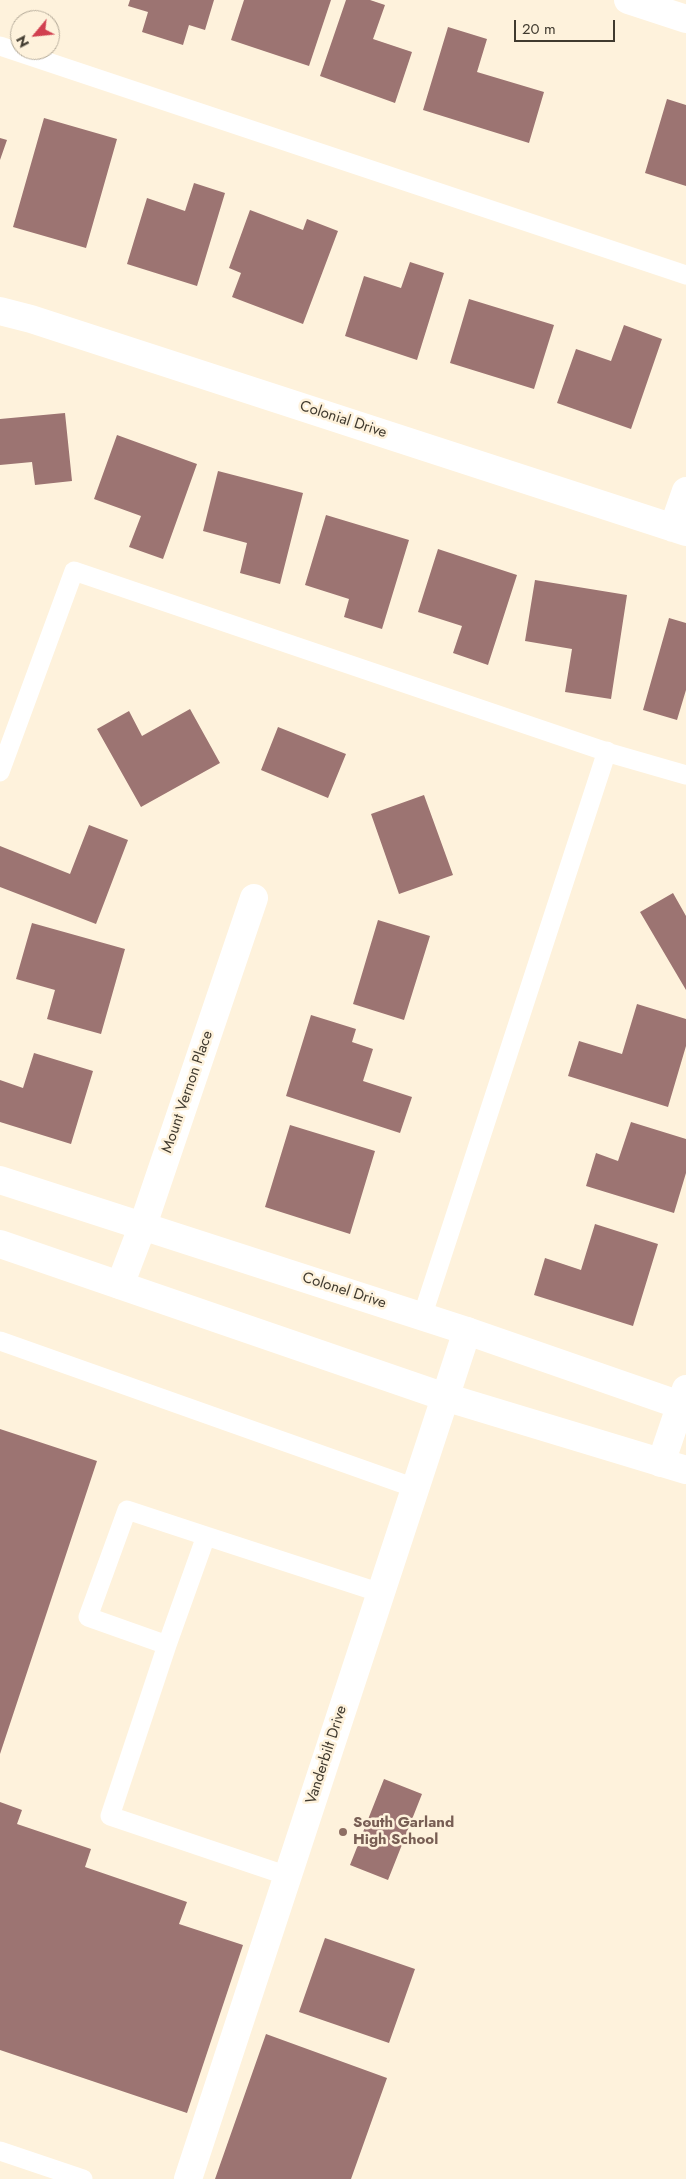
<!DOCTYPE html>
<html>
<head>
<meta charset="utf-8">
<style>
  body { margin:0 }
  #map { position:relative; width:686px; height:2179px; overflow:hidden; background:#fef2dc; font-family:Jost,sans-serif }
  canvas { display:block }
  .north { position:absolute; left:10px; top:10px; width:50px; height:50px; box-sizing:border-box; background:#fef2dc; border:1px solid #b2a897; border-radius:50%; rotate:242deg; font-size:14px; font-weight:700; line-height:20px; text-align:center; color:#403a2f }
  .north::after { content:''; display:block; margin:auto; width:18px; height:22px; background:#d14050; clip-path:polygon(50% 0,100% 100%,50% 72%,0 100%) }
  .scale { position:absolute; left:514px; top:20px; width:101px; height:22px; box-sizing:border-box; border:2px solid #403a2f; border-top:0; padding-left:6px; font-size:15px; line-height:18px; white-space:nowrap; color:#403a2f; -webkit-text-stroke:4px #fef2dc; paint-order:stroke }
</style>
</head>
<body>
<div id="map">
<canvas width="686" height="2179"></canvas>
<div class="north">N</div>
<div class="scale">20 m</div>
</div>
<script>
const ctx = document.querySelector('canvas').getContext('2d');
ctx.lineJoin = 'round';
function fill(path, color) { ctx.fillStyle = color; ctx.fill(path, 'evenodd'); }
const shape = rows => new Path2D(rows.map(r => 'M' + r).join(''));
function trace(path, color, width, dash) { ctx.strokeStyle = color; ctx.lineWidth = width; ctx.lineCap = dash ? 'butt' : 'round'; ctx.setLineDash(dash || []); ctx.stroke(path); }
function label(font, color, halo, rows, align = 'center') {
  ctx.font = font + ' Jost,sans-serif'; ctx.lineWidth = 5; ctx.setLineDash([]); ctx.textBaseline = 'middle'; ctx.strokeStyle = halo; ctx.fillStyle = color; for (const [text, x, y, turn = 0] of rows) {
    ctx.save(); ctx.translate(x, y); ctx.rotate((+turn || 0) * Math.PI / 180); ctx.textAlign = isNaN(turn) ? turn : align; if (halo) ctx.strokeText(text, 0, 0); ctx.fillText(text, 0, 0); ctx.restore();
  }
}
fill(shape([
  [130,0,214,0,205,30,189,25,183,45,142,32,148,12,128,6],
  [244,0,331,0,309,66,231,40],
  [346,0,370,0,385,5,373,39,412,52,395,103,320,76],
  [448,27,487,39,477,72,544,92,529,143,423,110],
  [667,99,686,105,686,186,645,173],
  [44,118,117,139,86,248,13,227],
  [0,138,7,140,0,160],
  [194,183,225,193,197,286,127,264,147,198,185,211],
  [250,210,303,230,307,219,338,231,303,324,232,297,241,273,229,268],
  [410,262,444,273,417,360,345,336,364,276,401,288],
  [469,299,554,325,534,389,450,363],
  [624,325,662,339,631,429,557,403,576,349,611,361],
  [65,413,72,481,35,485,32,462,0,465,0,419],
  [117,435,197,464,163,559,129,547,141,516,94,499],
  [218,471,303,493,280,584,240,573,247,543,203,531],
  [326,515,409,540,382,629,344,617,349,599,305,585],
  [438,549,517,575,488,665,453,653,462,626,418,612],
  [535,580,627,595,611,699,565,692,572,649,525,641],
  [669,618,686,623,686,690,677,720,643,710],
  [190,709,220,763,141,807,97,729,129,711,142,736],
  [278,727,346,754,328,798,261,770],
  [424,795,453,875,399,894,371,814],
  [89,825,128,840,96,924,0,887,0,846,70,874],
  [673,893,686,916,686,990,640,912],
  [378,920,430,936,404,1020,353,1004],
  [32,923,125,949,101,1034,47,1019,55,990,16,979],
  [637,1004,686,1019,686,1046,668,1107,568,1076,579,1041,622,1054],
  [311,1015,356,1029,352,1042,373,1049,363,1081,412,1097,400,1133,286,1096],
  [34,1053,93,1071,71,1144,0,1122,0,1080,23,1088],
  [631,1122,686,1139,686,1173,674,1213,586,1186,596,1153,618,1161],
  [290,1125,375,1151,350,1234,265,1207],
  [595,1224,658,1244,633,1326,534,1295,545,1258,581,1270],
  [0,1429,97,1461,0,1754],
  [384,1779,422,1794,388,1880,350,1865],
  [0,1802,22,1810,17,1824,91,1849,85,1867,187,1902,179,1924,243,1945,187,2113,0,2050],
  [325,1938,415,1969,389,2043,299,2012],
  [266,2034,387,2078,351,2179,215,2179]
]), '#9c7472');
trace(shape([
  [0,46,686,275],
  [0,772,74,571,613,754,686,775],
  [422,1317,607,751],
  [0,1341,415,1488],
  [167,1645,88,1617,127,1510,206,1536],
  [288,1876,110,1816,167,1645,206,1536,381,1593],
  [0,2151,83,2179]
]), '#fff', 19);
trace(shape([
  [628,0,686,19],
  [0,311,31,319,686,532],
  [673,528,686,491],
  [120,1285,143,1225,254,898],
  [661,1463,686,1389],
  [188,2179,467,1331]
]), '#fff', 28);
trace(shape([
  [0,1180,467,1331,686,1407],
  [0,1244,445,1397,686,1470]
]), '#fff', 28);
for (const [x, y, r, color] of [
  [343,1832,5,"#8d6e63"]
]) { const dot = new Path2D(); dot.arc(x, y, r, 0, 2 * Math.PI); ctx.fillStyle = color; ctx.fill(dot); trace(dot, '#fef2dc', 2); }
label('15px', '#403a2f', '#fef2dc', [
  ["Colonial Drive",343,420,18],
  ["Mount Vernon Place",188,1092,-71],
  ["Colonel Drive",344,1291,18],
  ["Vanderbilt Drive",327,1755,-72]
]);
label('bold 15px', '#785e54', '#fef2dc', [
  ["South Garland",353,1823],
  ["High School",353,1840]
], 'left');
</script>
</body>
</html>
